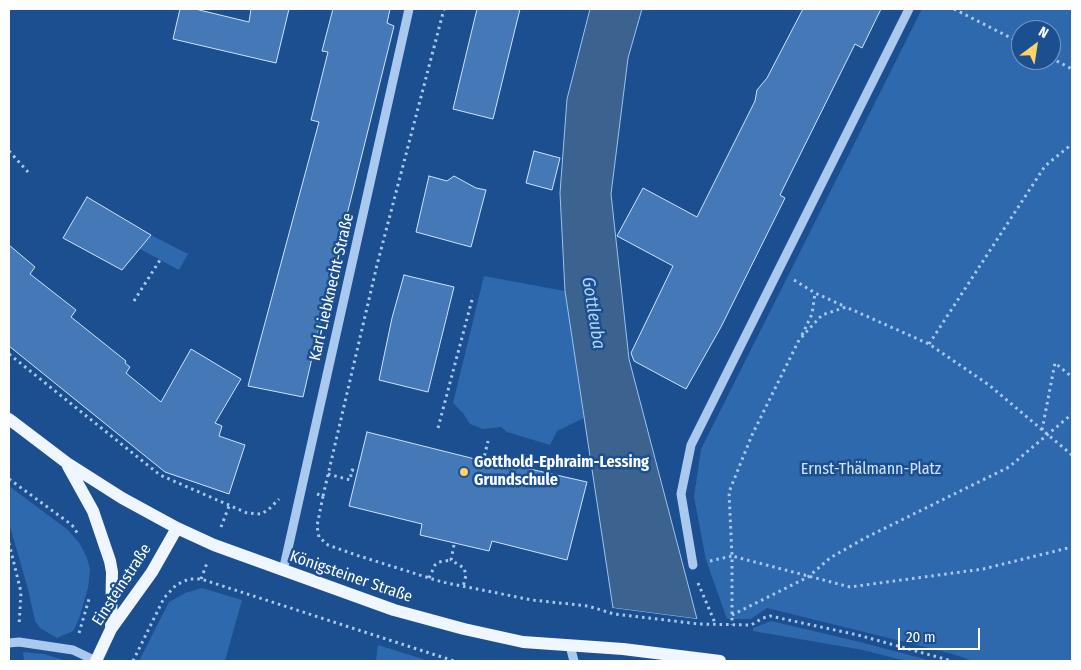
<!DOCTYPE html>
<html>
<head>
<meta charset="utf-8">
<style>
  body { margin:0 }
  #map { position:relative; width:1081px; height:670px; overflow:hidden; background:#1b4f8f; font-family:"Fira Sans Condensed",sans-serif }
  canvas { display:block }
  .frame { position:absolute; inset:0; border:10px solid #fff; pointer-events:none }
  .north { position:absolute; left:1011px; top:20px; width:50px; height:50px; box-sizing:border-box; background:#1b4f8f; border:1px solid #7695bc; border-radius:50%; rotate:31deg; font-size:14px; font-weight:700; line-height:20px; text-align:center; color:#fff }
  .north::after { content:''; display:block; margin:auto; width:18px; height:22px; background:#ffd166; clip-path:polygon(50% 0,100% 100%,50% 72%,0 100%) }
  .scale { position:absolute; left:898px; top:628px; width:82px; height:22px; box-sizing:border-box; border:2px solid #fff; border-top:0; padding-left:6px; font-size:15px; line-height:18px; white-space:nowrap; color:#fff; -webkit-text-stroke:4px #1b4f8f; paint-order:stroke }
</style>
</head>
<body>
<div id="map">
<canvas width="1081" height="670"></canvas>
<div class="frame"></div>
<div class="north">N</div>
<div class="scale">20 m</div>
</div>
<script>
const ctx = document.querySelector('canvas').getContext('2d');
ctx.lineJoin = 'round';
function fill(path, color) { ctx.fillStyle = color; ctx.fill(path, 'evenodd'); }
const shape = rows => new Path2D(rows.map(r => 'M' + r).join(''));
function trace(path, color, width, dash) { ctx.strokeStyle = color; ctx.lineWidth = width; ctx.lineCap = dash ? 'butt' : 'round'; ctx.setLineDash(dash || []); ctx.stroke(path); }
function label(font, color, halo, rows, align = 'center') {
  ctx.font = font + ' "Fira Sans Condensed",sans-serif'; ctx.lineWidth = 5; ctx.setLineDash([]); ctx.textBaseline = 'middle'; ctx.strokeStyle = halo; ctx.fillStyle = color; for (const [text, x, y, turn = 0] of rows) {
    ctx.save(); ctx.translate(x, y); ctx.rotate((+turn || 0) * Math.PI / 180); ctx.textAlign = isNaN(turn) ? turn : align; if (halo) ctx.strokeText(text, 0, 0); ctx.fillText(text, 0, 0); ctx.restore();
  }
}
fill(shape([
  [922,9,1072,9,1072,661,973,661,949,653,767,608,751,619,727,619,706,560,694,497,701,449],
  [1021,30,1051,30,1051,60,1021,60],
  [151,235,188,254,179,270,140,249],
  [484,276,565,291,584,418,557,431,550,445,507,432,501,427,483,429,470,424,463,413,453,403],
  [9,486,68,530,80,544,87,558,90,570,88,588,79,619,73,631,57,638,40,628,35,621,28,589,9,523],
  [202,588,242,600,225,661,139,661,169,602,185,593],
  [771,621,856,641,932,661,906,661,863,650,753,631,753,628],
  [378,645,429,661,376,661],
  [23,652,44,654,64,660,63,661,24,661]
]), '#2e69ad');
const water = shape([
  [590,9,642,9,628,58,611,194,629,359,697,619,613,608,565,291,560,193,567,99,590,9]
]);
fill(water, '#3c6290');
trace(water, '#9cc4f0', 1);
fill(shape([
  [613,608,697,619,698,621,613,610]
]), '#1b4f8f');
const building = shape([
  [180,9,195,9,249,22,251,9,289,9,276,63,173,39,180,9],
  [333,9,390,9,387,23,394,26,321,319,303,397,248,386,319,122,311,120,328,52,322,51,333,9],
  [477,9,520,9,493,119,453,109,477,9],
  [803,9,881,9,862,48,855,44,780,195,785,198,721,327,686,389,634,361,631,353,673,266,617,236,643,188,697,217,755,101,757,90,767,78,803,9],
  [534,151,560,158,552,190,526,183,534,151],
  [429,176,447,181,454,176,476,188,486,190,471,247,416,232,429,176],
  [87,197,151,235,122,270,63,238,87,197],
  [9,245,35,267,30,274,76,310,71,317,126,361,125,363,130,367,126,373,161,402,191,349,241,379,215,423,222,426,219,436,245,445,229,494,165,472,9,346,9,245],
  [404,275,454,287,428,392,379,380,392,318,404,275],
  [367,432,507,467,508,464,587,482,567,560,492,541,489,551,420,535,422,524,349,506,367,432]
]);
fill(building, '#4478b7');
trace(building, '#cfe3fa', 1);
trace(shape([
  [954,9,1021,43],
  [1051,58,1072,69],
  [9,151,28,172],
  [794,280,815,293,846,307],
  [134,301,160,260],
  [802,335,812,314,815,293],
  [929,344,1045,166,1072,144],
  [9,354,160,475,247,513,261,514,268,510,279,499],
  [438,428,473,296],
  [1042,430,1055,363,1072,377],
  [1072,455,989,385,929,344,846,307,822,315,799,340,752,435,729,492,732,556,850,587,983,569,1072,547],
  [483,462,488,441],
  [328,474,350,480,352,470,356,471],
  [9,479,72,525,78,534],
  [317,494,323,496,317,526,319,537,328,545,356,555,442,582,532,600,588,606,614,614,699,624,751,625,763,618,770,616,858,635,952,661],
  [323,496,377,265,444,9],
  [221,527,229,506],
  [9,543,21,592,19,626],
  [454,545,451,560,464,568,466,575,463,587],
  [710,561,732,556,732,625],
  [429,578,435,565,439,562,451,560],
  [201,579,207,563],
  [698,583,715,623],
  [732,615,808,577,830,558,865,538,1009,467,1072,414],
  [79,633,89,599],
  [133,661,164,598,176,585,189,579,201,579,454,661]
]), '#a9c9ee', 3, [2.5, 4]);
trace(shape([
  [693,565,681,494,691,445,909,9],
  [283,571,409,9],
  [9,643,19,642,73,650,96,661],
  [570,646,574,661]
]), '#a9c9ee', 9);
trace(shape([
  [9,419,67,463,122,498,177,528,214,545,394,610,464,629,523,642,623,649,720,661],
  [68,466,93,511,110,561,112,572,111,629],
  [96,661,111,629,152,572,177,528]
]), '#f0f6ff', 12);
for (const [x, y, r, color] of [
  [464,472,5,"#ffd166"]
]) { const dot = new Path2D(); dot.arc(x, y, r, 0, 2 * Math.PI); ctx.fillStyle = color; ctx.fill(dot); trace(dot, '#1b4f8f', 2); }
label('16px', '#fff', '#1b4f8f', [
  ["Karl-Liebknecht-Straße",332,287,-77],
  ["Königsteiner Straße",351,577,19],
  ["Einsteinstraße",122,585,-57]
]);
label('bold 16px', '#fff', '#1b4f8f', [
  ["Gotthold-Ephraim-Lessing",474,463],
  ["Grundschule",474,481]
], 'left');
label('16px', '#cfe3fa', '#1b4f8f', [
  ["Ernst-Thälmann-Platz",871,470]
]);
label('italic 18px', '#b5d3f5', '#1b4f8f', [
  ["Gottleuba",593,313,81]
]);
</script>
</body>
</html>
